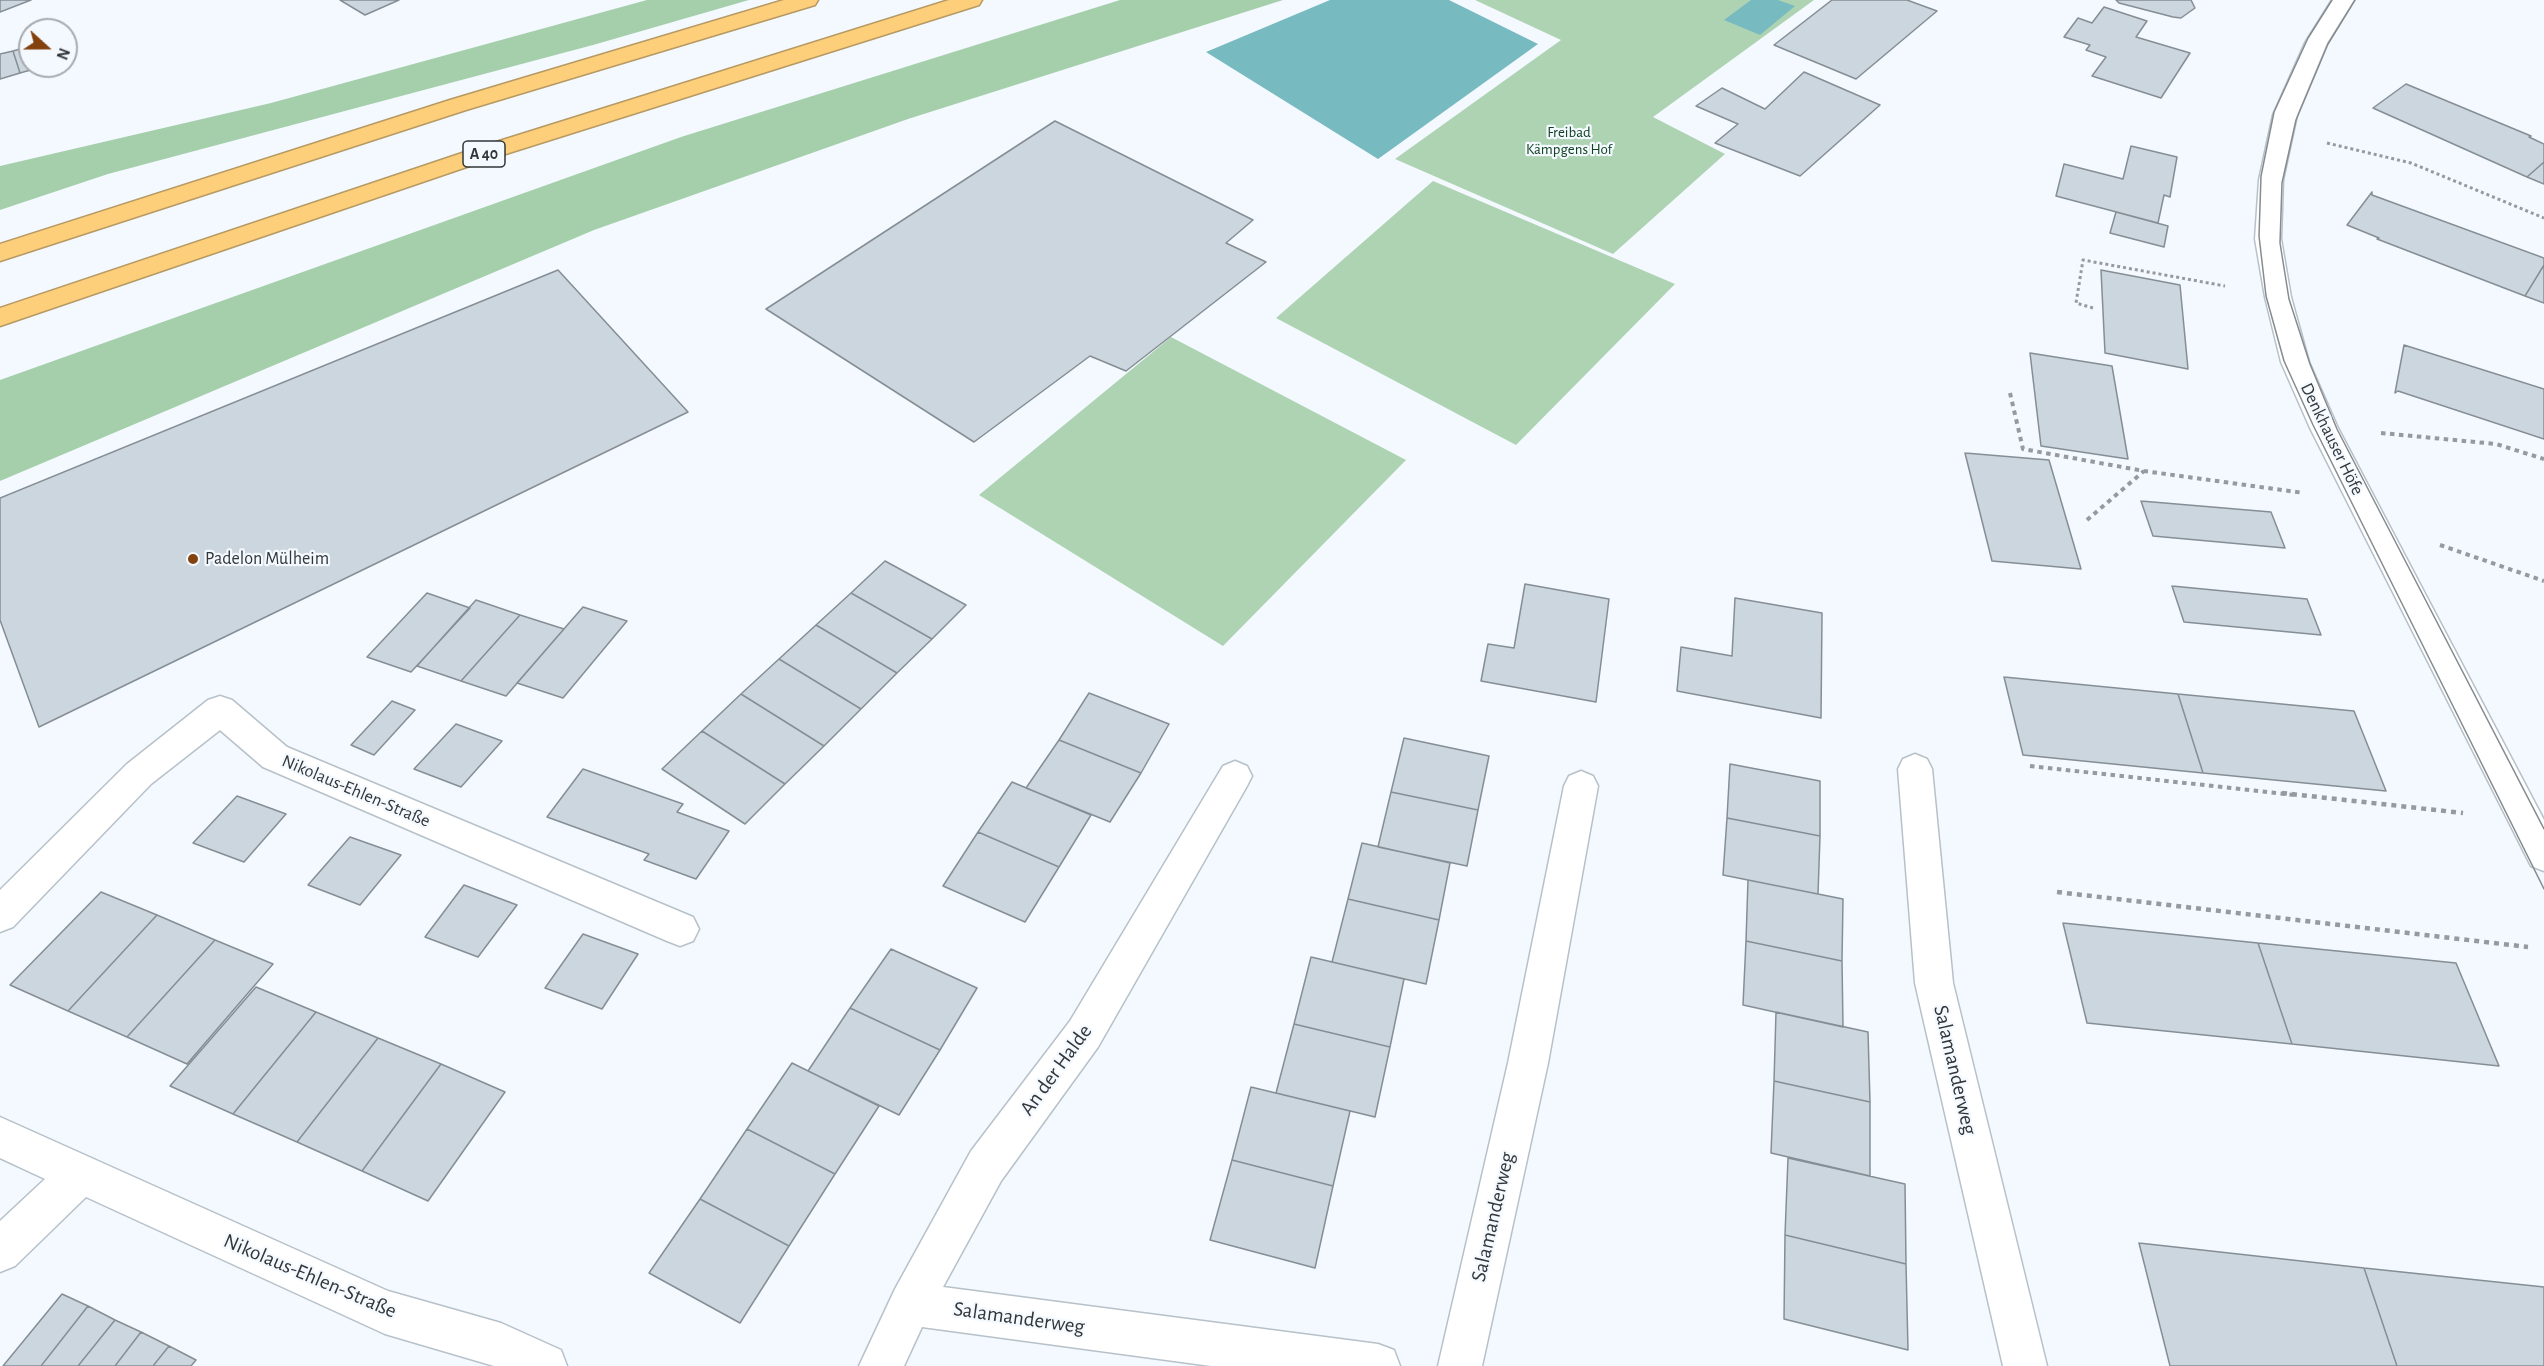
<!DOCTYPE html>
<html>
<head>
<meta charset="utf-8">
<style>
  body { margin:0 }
  #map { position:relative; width:2544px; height:1366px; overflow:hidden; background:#f3f9fe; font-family:"Alegreya Sans",sans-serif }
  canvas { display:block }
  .north { position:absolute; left:18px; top:18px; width:60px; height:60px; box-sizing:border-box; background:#f3f9fe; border:2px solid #a6abaf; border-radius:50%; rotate:111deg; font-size:16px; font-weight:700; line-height:24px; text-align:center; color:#323639 }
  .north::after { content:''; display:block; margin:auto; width:21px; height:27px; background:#83420d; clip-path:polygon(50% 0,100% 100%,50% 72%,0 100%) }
</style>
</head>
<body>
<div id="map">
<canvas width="2544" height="1366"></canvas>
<div class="north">N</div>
</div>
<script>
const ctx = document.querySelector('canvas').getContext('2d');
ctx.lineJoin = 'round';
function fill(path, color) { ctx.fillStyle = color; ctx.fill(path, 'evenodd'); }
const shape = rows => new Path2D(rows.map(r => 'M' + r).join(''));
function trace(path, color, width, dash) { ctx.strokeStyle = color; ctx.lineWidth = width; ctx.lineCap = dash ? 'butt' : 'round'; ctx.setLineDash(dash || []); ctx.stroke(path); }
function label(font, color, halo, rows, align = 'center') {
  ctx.font = font + ' "Alegreya Sans",sans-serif'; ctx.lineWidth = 4.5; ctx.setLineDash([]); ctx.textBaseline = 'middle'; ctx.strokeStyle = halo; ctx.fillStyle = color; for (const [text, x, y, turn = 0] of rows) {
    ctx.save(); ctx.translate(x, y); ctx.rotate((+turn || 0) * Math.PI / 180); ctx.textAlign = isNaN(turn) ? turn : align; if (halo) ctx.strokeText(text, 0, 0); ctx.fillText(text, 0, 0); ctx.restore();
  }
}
fill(shape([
  [1475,0,1814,0,1653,117,1725,154,1613,254,1395,159,1561,40],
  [1433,181,1675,284,1516,445,1276,318],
  [1171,337,1406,460,1223,646,979,495]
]), '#aed3b3');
fill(shape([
  [647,0,749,0,593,45,108,174,0,210,0,166,271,103],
  [1120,0,1283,0,908,119,594,230,0,481,0,380,681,137]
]), '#a5cfab');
fill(shape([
  [1330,0,1449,0,1538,44,1378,159,1206,52],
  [1751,0,1778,0,1795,6,1760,35,1724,20]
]), '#77bac0');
const building = shape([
  [0,0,31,0,0,12,0,0],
  [340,0,399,0,365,15,340,0],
  [1832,0,1907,0,1937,11,1856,79,1774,45,1832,0],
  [2116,0,2191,0,2195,8,2181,18,2173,17,2119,3,2116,0],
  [2104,7,2147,21,2136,37,2190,53,2161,98,2092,76,2106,57,2086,50,2090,45,2064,37,2078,18,2092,23,2104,7],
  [30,46,30,66,45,66,20,73,13,51,30,46],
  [13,51,20,73,0,79,0,54,13,51],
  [1804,72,1880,105,1800,176,1715,143,1738,124,1696,106,1722,88,1765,109,1804,72],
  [2406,84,2531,136,2529,137,2544,144,2544,162,2527,177,2373,108,2406,84],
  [1055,121,1253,220,1226,243,1266,262,1126,371,1090,356,974,442,766,309,1055,121],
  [2131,146,2177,157,2170,197,2164,195,2158,223,2056,196,2064,164,2123,179,2131,146],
  [2544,162,2544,184,2527,177,2544,162],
  [2372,192,2372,195,2544,258,2544,265,2525,296,2377,239,2379,238,2347,225,2372,192],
  [2116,212,2168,226,2164,247,2110,233,2116,212],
  [2544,265,2544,303,2525,296,2544,265],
  [558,270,688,412,39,727,0,620,0,498,558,270],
  [2101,270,2180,285,2188,369,2105,353,2101,270],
  [2404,345,2544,389,2544,439,2398,391,2395,393,2404,345],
  [2030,353,2112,366,2128,459,2041,446,2030,353],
  [1965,453,2049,460,2081,569,1992,561,1965,453],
  [2141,501,2271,512,2285,548,2153,536,2141,501],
  [885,561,966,605,932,639,851,593,885,561],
  [1525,584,1609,599,1596,702,1481,681,1488,644,1514,648,1525,584],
  [2172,586,2307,599,2321,635,2184,622,2172,586],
  [427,593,470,608,411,672,367,657,427,593],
  [851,593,932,639,897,673,816,625,851,593],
  [1735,598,1822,613,1821,718,1677,691,1681,647,1732,656,1735,598],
  [476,600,520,615,461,681,417,666,476,600],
  [583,607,627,621,563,698,517,683,583,607],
  [520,615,564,629,506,696,461,681,520,615],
  [816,625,897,673,861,709,779,659,816,625],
  [779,659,861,709,824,746,741,694,779,659],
  [2004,677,2178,694,2203,773,2023,755,2004,677],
  [1089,693,1169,724,1141,773,1059,740,1089,693],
  [741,694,824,746,785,784,702,731,741,694],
  [2178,694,2354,711,2386,791,2203,773,2178,694],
  [392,701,415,710,374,755,351,745,392,701],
  [456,724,502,741,461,787,414,769,456,724],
  [702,731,785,784,745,824,662,769,702,731],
  [1404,738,1489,756,1478,810,1391,792,1404,738],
  [1059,740,1141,773,1110,822,1026,788,1059,740],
  [1730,764,1820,781,1820,836,1727,818,1730,764],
  [583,769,683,804,677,812,729,831,696,879,644,860,649,854,547,817,583,769],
  [1012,782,1091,815,1059,867,978,832,1012,782],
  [1391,792,1478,810,1467,866,1378,847,1391,792],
  [237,796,286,814,244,862,193,843,237,796],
  [1727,818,1820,836,1818,894,1723,875,1727,818],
  [978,832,1059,867,1025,922,943,886,978,832],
  [350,837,401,855,360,905,308,885,350,837],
  [1362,843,1450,863,1439,920,1348,899,1362,843],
  [1748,880,1843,899,1842,961,1746,941,1748,880],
  [464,885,517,905,478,957,425,937,464,885],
  [101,892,157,915,68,1011,10,985,101,892],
  [1348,899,1439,920,1426,984,1332,962,1348,899],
  [157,915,215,940,127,1037,68,1011,157,915],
  [2063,923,2258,943,2292,1044,2087,1023,2063,923],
  [583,934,638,954,602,1009,545,988,583,934],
  [215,940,273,964,187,1064,127,1037,215,940],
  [1746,941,1842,961,1843,1027,1743,1005,1746,941],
  [2258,943,2456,963,2499,1066,2292,1044,2258,943],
  [891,949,977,988,940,1050,850,1008,891,949],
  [1311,957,1404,979,1390,1047,1294,1024,1311,957],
  [256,987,316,1012,233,1114,170,1086,256,987],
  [850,1008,940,1050,899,1115,808,1071,850,1008],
  [316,1012,378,1038,297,1142,233,1114,316,1012],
  [1776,1012,1868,1032,1870,1102,1774,1081,1776,1012],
  [1294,1024,1390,1047,1375,1117,1276,1093,1294,1024],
  [378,1038,441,1064,362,1171,297,1142,378,1038],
  [792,1063,879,1106,835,1174,747,1129,792,1063],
  [441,1064,505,1092,428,1201,362,1171,441,1064],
  [1774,1081,1870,1102,1870,1176,1771,1153,1774,1081],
  [1251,1087,1350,1111,1333,1186,1232,1160,1251,1087],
  [747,1129,835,1174,789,1246,700,1199,747,1129],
  [1788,1158,1905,1184,1906,1264,1785,1235,1788,1158],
  [1232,1160,1333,1186,1315,1268,1210,1240,1232,1160],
  [700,1199,789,1246,740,1323,649,1273,700,1199],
  [1785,1235,1906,1264,1908,1350,1784,1319,1785,1235],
  [2139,1243,2364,1268,2397,1366,2170,1366,2139,1243],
  [2364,1268,2544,1287,2544,1366,2397,1366,2364,1268],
  [62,1294,88,1306,41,1366,3,1366,62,1294],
  [88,1306,115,1320,78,1366,41,1366,88,1306],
  [115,1320,141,1332,115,1366,78,1366,115,1320],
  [141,1332,169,1346,153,1366,115,1366,141,1332],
  [169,1346,196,1360,191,1366,153,1366,169,1346]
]);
fill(building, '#ccd6de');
trace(building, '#858e95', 1.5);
const minor = shape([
  [220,696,232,700,287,747,693,917,699,929,693,941,680,946,667,941,263,767,220,730,151,784,13,927,0,932,0,890,127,764,208,700,220,696],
  [1915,754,1927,759,1932,769,1953,983,2047,1366,2003,1366,1915,983,1898,769,1903,759,1915,754],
  [1235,761,1247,766,1252,776,1247,786,1098,1047,1001,1181,943,1287,1378,1344,1394,1350,1400,1366,1211,1366,922,1327,904,1366,859,1366,895,1289,971,1151,1070,1021,1223,766,1235,761],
  [1581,771,1593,776,1598,786,1548,1063,1482,1366,1438,1366,1508,1063,1564,786,1569,776,1581,771],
  [0,1117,388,1291,501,1323,561,1350,567,1366,494,1366,385,1334,86,1197,15,1266,0,1272,0,1221,45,1179,0,1158,0,1117]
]);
const tertiary = shape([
  [2332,0,2354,0,2327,43,2297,115,2283,180,2281,239,2291,297,2309,362,2338,428,2544,820,2544,871,2531,866,2310,428,2281,362,2265,297,2255,239,2259,180,2273,115,2305,43,2332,0]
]);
const motorway = shape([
  [784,0,818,0,815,5,466,110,0,261,0,244,450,100,784,0],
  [949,0,982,0,979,5,493,158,0,326,0,308,477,148,949,0]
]);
trace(minor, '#b7c1c9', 3);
trace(tertiary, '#b7c1c9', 3);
trace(motorway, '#b69963', 3);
trace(shape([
  [2327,143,2411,163,2544,218],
  [2093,308,2076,303,2083,260,2225,286]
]), '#959a9e', 3, [3, 3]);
trace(shape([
  [2010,393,2023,449,2144,471,2304,493],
  [2381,433,2496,444,2544,459],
  [2087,520,2144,471],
  [2440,545,2544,581],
  [2030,766,2295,795]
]), '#959a9e', 4, [4.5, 4.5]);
trace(shape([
  [2282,793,2463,813],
  [2057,892,2528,947]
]), '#959a9e', 4.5, [5, 5]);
fill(minor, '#fff');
fill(tertiary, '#fff');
fill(motorway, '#fdcf7a');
trace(shape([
  [2332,0,2308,38,2274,112,2261,176,2259,236,2266,296,2284,361,2313,425,2544,889],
  [2355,0,2328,44,2296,120,2282,183,2280,243,2289,299,2310,364,2337,429,2544,829]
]), '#868b8f', 1.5);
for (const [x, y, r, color] of [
  [193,559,6,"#83420d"]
]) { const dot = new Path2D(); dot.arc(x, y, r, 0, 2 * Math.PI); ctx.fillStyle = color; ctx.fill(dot); trace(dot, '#f3f9fe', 2); }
label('15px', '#11411e', '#f3f9fe', [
  ["Freibad",1569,132],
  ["Kämpgens Hof",1569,149]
]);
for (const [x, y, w] of [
  [484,154,42]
]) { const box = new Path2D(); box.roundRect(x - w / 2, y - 13, w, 26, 4.5); ctx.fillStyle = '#f3f9fe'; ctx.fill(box); trace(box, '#323639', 1.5); }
label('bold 16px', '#323639', null, [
  ["A 40",484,154]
]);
label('18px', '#323639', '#f3f9fe', [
  ["Denkhauser Höfe",2332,439,64],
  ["Nikolaus-Ehlen-Straße",356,791,23]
]);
label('18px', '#323639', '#f3f9fe', [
  ["Padelon Mülheim",205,559]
], 'left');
label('21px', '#323639', '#f3f9fe', [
  ["An der Halde",1056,1070,-54],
  ["Salamanderweg",1955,1070,77],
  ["Salamanderweg",1493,1217,-77],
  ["Nikolaus-Ehlen-Straße",310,1276,23],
  ["Salamanderweg",1019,1318,8]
]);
</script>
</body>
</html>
